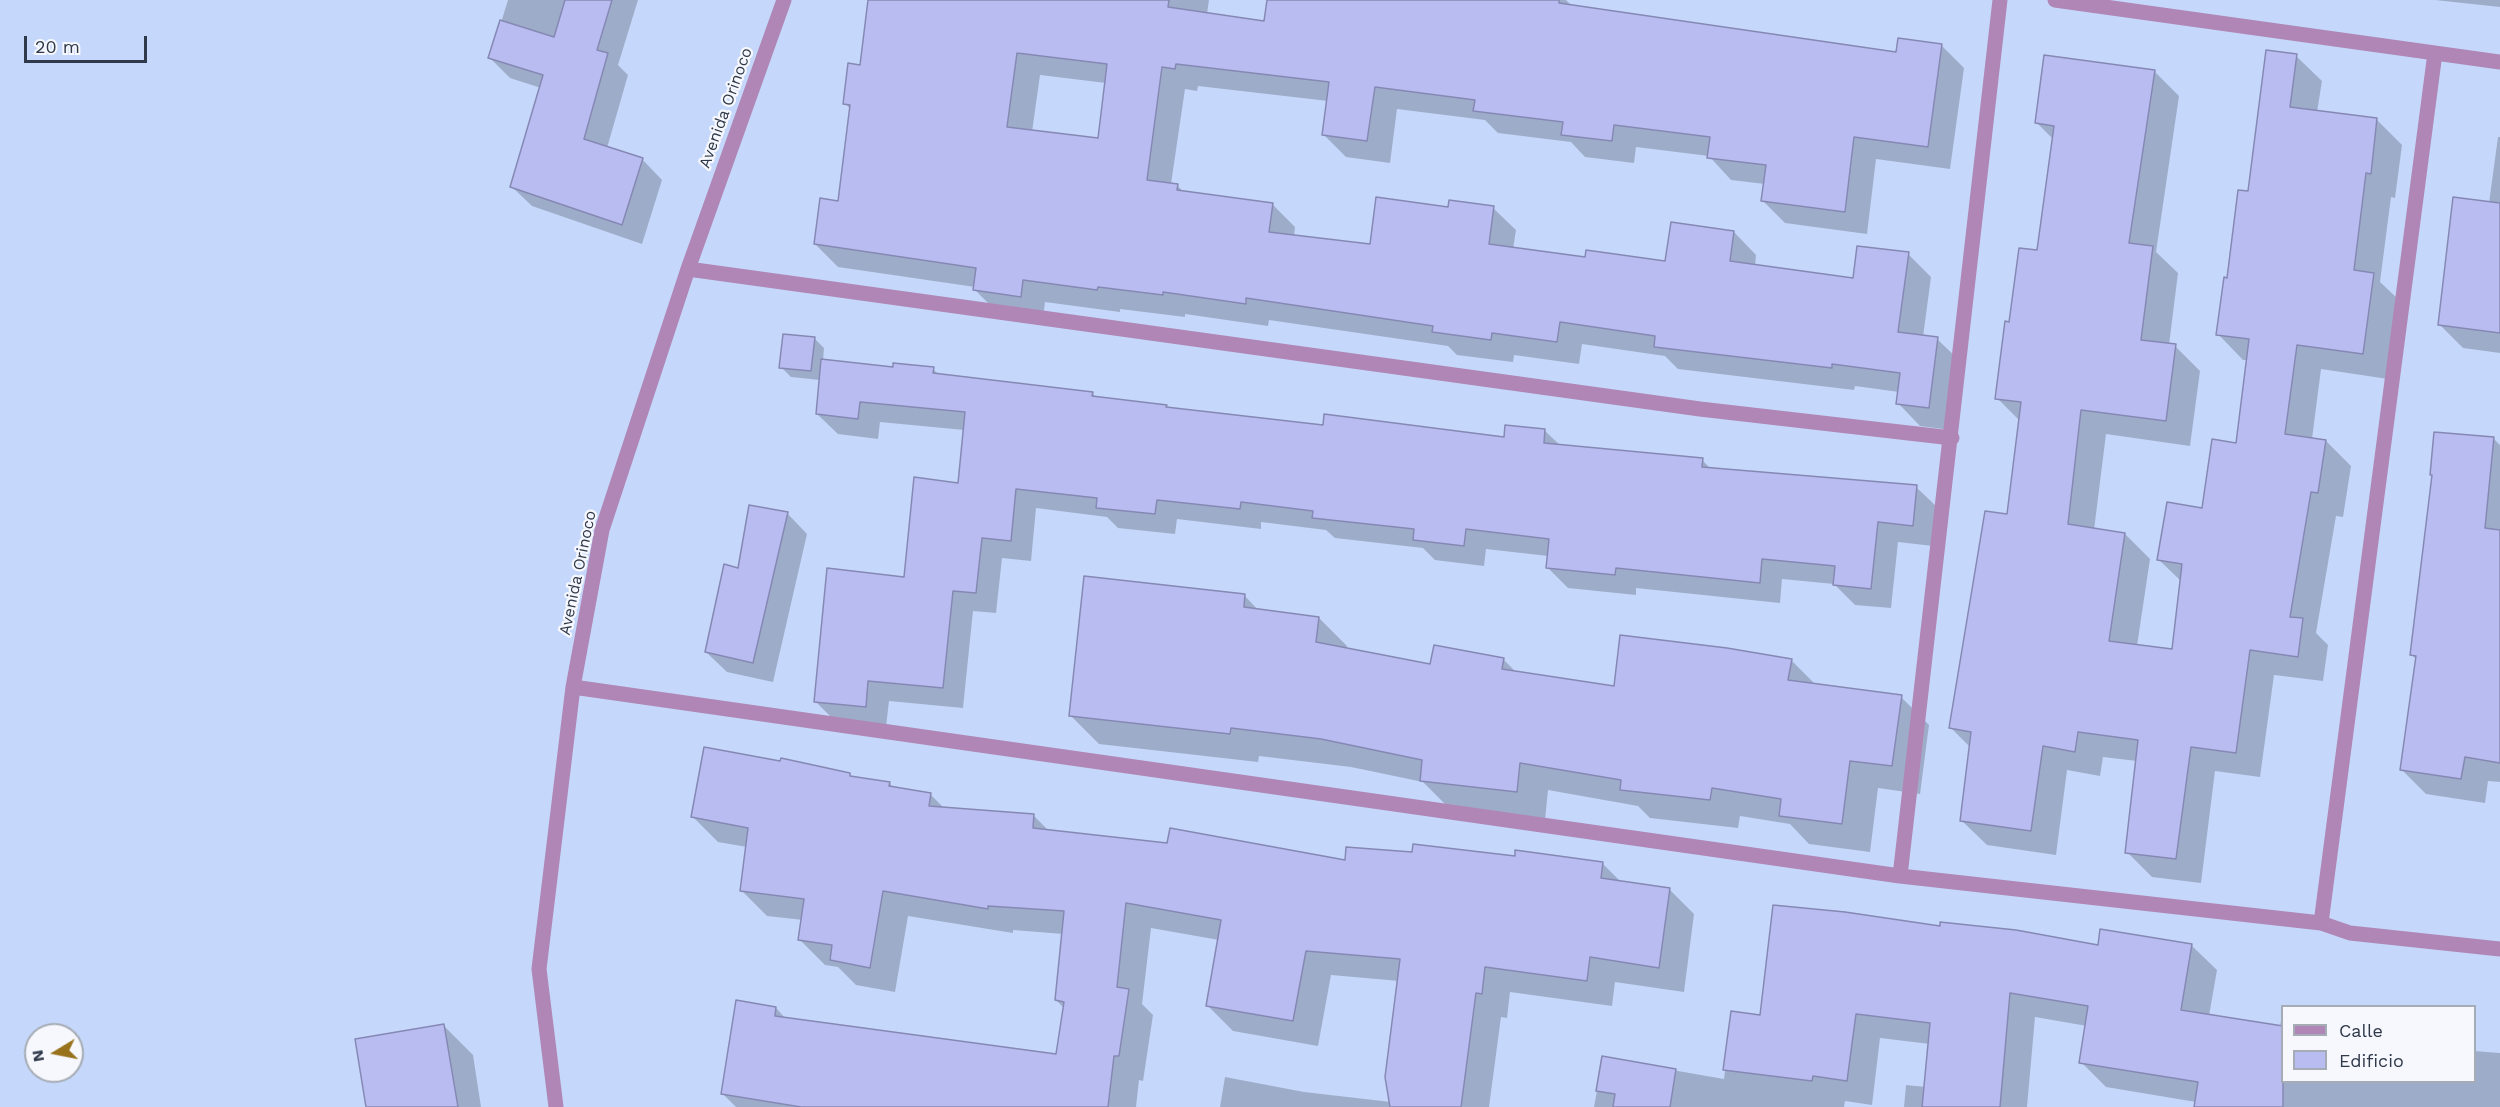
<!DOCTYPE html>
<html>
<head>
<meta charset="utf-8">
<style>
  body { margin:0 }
  #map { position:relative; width:2500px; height:1107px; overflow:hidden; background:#c5d8fb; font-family:"Work Sans",sans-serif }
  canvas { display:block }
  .legend { position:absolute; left:2281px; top:1005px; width:195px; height:78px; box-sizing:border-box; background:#f6f8fd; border:2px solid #a6acb5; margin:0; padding:8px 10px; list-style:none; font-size:18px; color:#2f394a }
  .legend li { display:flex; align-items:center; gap:12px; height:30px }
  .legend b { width:30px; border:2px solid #a6acb5 }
  .north { position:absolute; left:24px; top:1023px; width:60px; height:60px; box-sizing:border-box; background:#f6f8fd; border:2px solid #a6acb5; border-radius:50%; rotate:260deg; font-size:16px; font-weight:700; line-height:24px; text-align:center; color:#2f394a }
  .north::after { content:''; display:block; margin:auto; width:21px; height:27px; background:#98721d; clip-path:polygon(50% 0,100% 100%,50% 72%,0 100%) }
  .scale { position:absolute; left:24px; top:36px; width:123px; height:27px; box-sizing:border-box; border:3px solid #2f394a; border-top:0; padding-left:8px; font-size:18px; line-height:21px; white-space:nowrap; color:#2f394a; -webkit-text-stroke:4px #f6f8fd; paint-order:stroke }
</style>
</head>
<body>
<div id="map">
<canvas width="2500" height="1107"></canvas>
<ul class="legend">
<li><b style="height:8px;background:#af86b5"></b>Calle</li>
<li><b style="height:16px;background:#b9bcf1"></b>Edificio</li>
</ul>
<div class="north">N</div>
<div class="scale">20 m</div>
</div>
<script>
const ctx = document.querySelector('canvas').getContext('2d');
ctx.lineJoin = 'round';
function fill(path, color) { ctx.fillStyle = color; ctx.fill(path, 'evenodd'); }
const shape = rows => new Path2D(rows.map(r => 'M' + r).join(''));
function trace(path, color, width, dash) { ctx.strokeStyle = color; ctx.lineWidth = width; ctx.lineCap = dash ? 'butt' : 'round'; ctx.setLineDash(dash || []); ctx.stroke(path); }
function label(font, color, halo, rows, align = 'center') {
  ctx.font = font + ' "Work Sans",sans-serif'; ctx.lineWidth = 4.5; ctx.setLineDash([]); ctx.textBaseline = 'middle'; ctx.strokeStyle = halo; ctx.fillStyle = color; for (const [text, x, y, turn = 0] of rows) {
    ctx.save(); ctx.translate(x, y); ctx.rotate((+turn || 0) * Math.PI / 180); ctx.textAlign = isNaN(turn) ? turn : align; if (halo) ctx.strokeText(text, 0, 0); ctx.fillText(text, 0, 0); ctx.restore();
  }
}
fill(shape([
  [508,0,638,0,618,65,628,75,607,148,642,159,662,180,642,244,532,206,511,186,541,88,510,78,490,58],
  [870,0,1209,0,1207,14,1265,22,1268,0,1566,0,1573,7,1897,53,1941,45,1964,68,1950,169,1876,159,1867,234,1785,223,1762,200,1765,184,1731,180,1709,156,1636,147,1634,163,1585,157,1571,142,1498,133,1485,120,1397,109,1390,163,1346,157,1323,134,1328,101,1198,86,1197,91,1185,89,1171,184,1177,185,1184,193,1272,204,1295,227,1294,236,1371,246,1450,208,1493,208,1516,230,1513,249,1586,259,1667,263,1734,232,1756,255,1755,266,1854,279,1908,254,1931,277,1923,337,1937,339,1960,361,1951,430,1920,426,1898,403,1899,392,1855,386,1854,390,1678,369,1665,356,1582,344,1579,364,1514,355,1513,362,1457,355,1448,346,1269,320,1268,326,1185,314,1185,317,1120,309,1120,312,1045,302,1043,318,998,313,975,290,975,287,838,267,815,244,839,203,851,110,845,103,861,66],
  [1040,75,1106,83,1099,140,1032,132],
  [2435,0,2500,0,2500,7],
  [2296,56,2322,81,2317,112,2377,120,2402,145,2395,198,2391,197,2380,282,2398,299,2388,379,2321,369,2312,439,2326,441,2351,466,2343,517,2336,516,2316,633,2328,645,2323,681,2274,675,2260,777,2215,771,2201,883,2152,877,2127,852,2137,761,2103,757,2100,776,2067,770,2056,855,1987,845,1961,820,1971,748,1950,727,2008,516,2020,421,1997,398,2010,323,2038,252,2053,139,2037,123,2154,71,2179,96,2156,252,2178,273,2169,345,2175,346,2200,371,2190,446,2106,434,2094,530,2125,534,2150,559,2137,646,2173,651,2182,582,2158,559,2204,509,2237,444,2248,360,2243,360,2218,334,2249,193],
  [2498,137,2500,137,2500,353,2463,348,2440,325,2489,203],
  [814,338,824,348,823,361,894,369,933,369,939,375,1092,393,1097,398,1166,406,1169,409,1324,426,1505,439,1545,431,1561,446,1702,460,1712,470,1916,487,1937,507,1933,546,1898,542,1891,608,1855,605,1834,584,1782,579,1780,603,1636,588,1636,595,1568,588,1547,567,1548,556,1486,549,1484,566,1435,560,1423,548,1335,538,1326,530,1261,522,1261,529,1177,519,1175,534,1118,528,1107,517,1036,508,1031,561,1002,558,996,613,973,611,963,708,889,701,886,727,836,722,815,701,905,578,959,484,964,430,880,422,878,439,838,434,817,414,820,380,791,377,781,367],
  [2493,438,2500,445,2500,782,2488,781,2485,803,2426,794,2401,769,2417,660,2411,654],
  [787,513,807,534,773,682,727,672,706,652,739,569],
  [1244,595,1259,611,1319,618,1347,646,1347,649,1431,666,1504,660,1517,673,1615,688,1791,660,1816,685,1901,697,1929,725,1920,794,1878,788,1870,852,1809,844,1790,824,1740,816,1738,828,1650,818,1638,806,1548,790,1545,820,1450,809,1423,782,1351,767,1259,756,1258,762,1099,744,1071,716],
  [850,774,853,778,889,783,895,789,931,795,945,809,1033,815,1049,831,1347,861,1516,858,1602,863,1621,882,1669,889,1694,914,1684,992,1615,982,1612,1006,1510,992,1507,1018,1501,1017,1489,1107,1220,1107,1225,1077,1304,1092,1391,1102,1399,981,1331,975,1318,1046,1233,1031,1207,1005,1219,940,1151,928,1142,1004,1153,1015,1143,1081,1139,1080,1136,1107,736,1107,723,1094,776,1008,786,1019,1058,1056,1065,1009,1056,1000,1063,934,1013,930,1013,933,908,916,895,992,856,985,838,967,825,965,800,940,803,920,767,916,742,891,747,847,718,842,693,817],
  [1941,928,2099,946,2191,945,2217,970,2209,1016,2280,1027,2282,1014,2282,1082,2474,1082,2474,1051,2500,1053,2500,1107,2196,1107,2196,1102,2106,1087,2081,1062,2087,1026,2035,1017,2027,1107,1904,1107,1906,1085,1926,1087,1930,1044,1880,1038,1872,1105,1845,1101,1844,1107,1594,1107,1603,1058,1724,1079,1732,1013,1761,1016],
  [443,1025,473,1055,481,1107,368,1107]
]), '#0003');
const building = shape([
  [565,0,612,0,597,50,608,53,584,139,643,158,622,225,510,187,543,75,488,58,500,20,554,37,565,0],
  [868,0,1169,0,1168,7,1264,21,1267,0,1559,0,1559,3,1896,52,1898,38,1942,44,1928,147,1854,137,1845,212,1761,201,1766,165,1707,158,1710,137,1614,125,1612,141,1561,135,1563,122,1473,111,1475,100,1375,87,1367,141,1322,135,1329,82,1176,64,1175,69,1162,67,1147,180,1178,184,1177,190,1273,203,1269,232,1370,244,1376,197,1448,207,1449,200,1494,206,1489,244,1585,257,1586,250,1665,261,1671,222,1734,231,1730,261,1853,278,1857,246,1909,252,1898,332,1938,337,1929,408,1896,404,1900,373,1832,364,1832,368,1654,347,1655,336,1560,322,1557,342,1492,333,1491,340,1432,332,1433,326,1246,298,1246,304,1163,292,1163,295,1098,287,1097,290,1023,280,1021,297,973,290,976,268,814,244,820,198,838,201,850,105,843,104,848,63,860,65,868,0],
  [1017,53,1107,64,1098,138,1007,127,1017,53],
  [2266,50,2297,54,2290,107,2377,118,2371,174,2366,173,2354,270,2374,273,2363,354,2297,345,2285,434,2326,440,2318,493,2311,492,2290,617,2303,618,2298,657,2250,650,2236,753,2191,747,2176,859,2125,853,2138,740,2078,732,2075,752,2043,746,2031,831,1960,821,1971,732,1949,728,1985,511,2007,514,2021,402,1995,399,2005,321,2009,322,2019,248,2037,250,2054,126,2035,123,2044,55,2155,70,2129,243,2153,246,2141,340,2176,344,2166,421,2081,410,2068,524,2125,533,2109,641,2172,649,2182,564,2157,560,2167,502,2202,508,2212,439,2236,443,2249,339,2216,335,2224,277,2227,278,2238,190,2248,191,2266,50],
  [2453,197,2500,203,2500,333,2438,325,2453,197],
  [783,334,815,337,811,371,779,368,783,334],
  [821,359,893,367,893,363,934,367,933,373,1093,392,1092,396,1167,405,1166,407,1323,425,1324,414,1504,437,1505,425,1545,429,1544,443,1703,458,1702,467,1917,485,1913,526,1878,522,1871,589,1833,585,1835,566,1762,559,1760,583,1616,568,1615,575,1546,568,1549,539,1466,529,1464,546,1413,540,1414,529,1312,518,1313,511,1241,502,1240,509,1157,500,1155,514,1096,508,1097,498,1016,489,1011,541,982,538,976,593,953,591,943,688,868,681,866,707,814,702,827,568,904,577,914,477,958,483,965,412,860,402,858,419,816,414,821,359],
  [2434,432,2494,437,2485,528,2500,530,2500,763,2465,757,2461,779,2400,770,2416,656,2410,655,2432,475,2430,475,2434,432],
  [749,505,788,512,753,663,705,652,724,564,738,568,749,505],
  [1084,576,1245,594,1244,607,1319,617,1316,642,1430,664,1434,645,1504,658,1502,669,1614,686,1620,635,1727,648,1792,659,1788,680,1902,695,1892,766,1850,761,1842,824,1779,816,1781,799,1712,788,1710,800,1620,790,1621,780,1520,763,1517,792,1420,781,1422,760,1321,739,1231,728,1230,734,1069,716,1084,576],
  [704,747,780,761,781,758,850,773,850,776,890,782,889,786,931,793,929,806,1034,814,1033,828,1167,843,1170,828,1345,860,1346,847,1412,852,1413,844,1515,856,1515,850,1603,862,1601,878,1670,888,1659,968,1590,957,1587,981,1485,967,1482,994,1476,993,1461,1107,1390,1107,1385,1077,1400,959,1306,951,1293,1021,1206,1006,1221,920,1126,903,1117,987,1129,989,1119,1056,1114,1056,1108,1107,801,1107,721,1094,736,1000,776,1007,775,1016,1056,1054,1064,1002,1055,1000,1064,911,988,906,988,909,883,891,870,968,830,960,832,945,798,940,804,899,740,891,748,828,691,817,704,747],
  [1773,905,1845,912,1940,926,1940,922,2016,930,2098,945,2100,929,2192,944,2181,1010,2283,1026,2283,1107,2194,1107,2198,1082,2079,1063,2088,1006,2010,993,2000,1107,1922,1107,1930,1023,1856,1014,1847,1081,1813,1076,1812,1081,1723,1070,1731,1011,1760,1015,1773,905],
  [444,1024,458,1107,366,1107,355,1039,444,1024],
  [1602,1056,1676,1069,1670,1107,1613,1107,1615,1094,1596,1091,1602,1056]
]);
fill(building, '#b9bcf1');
trace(building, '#8688b4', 1.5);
trace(shape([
  [2055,0,2500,62],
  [688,269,1700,409,1952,438],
  [573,687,1900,876,2321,923,2350,933,2500,949],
  [1900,876,2000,0],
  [2321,923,2435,53],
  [556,1107,539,969,573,687,602,530,688,269,784,0]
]), '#af86b5', 15);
label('16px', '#2f394a', '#f6f8fd', [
  ["Avenida Orinoco",726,108,-70],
  ["Avenida Orinoco",578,573,-78]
]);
</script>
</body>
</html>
